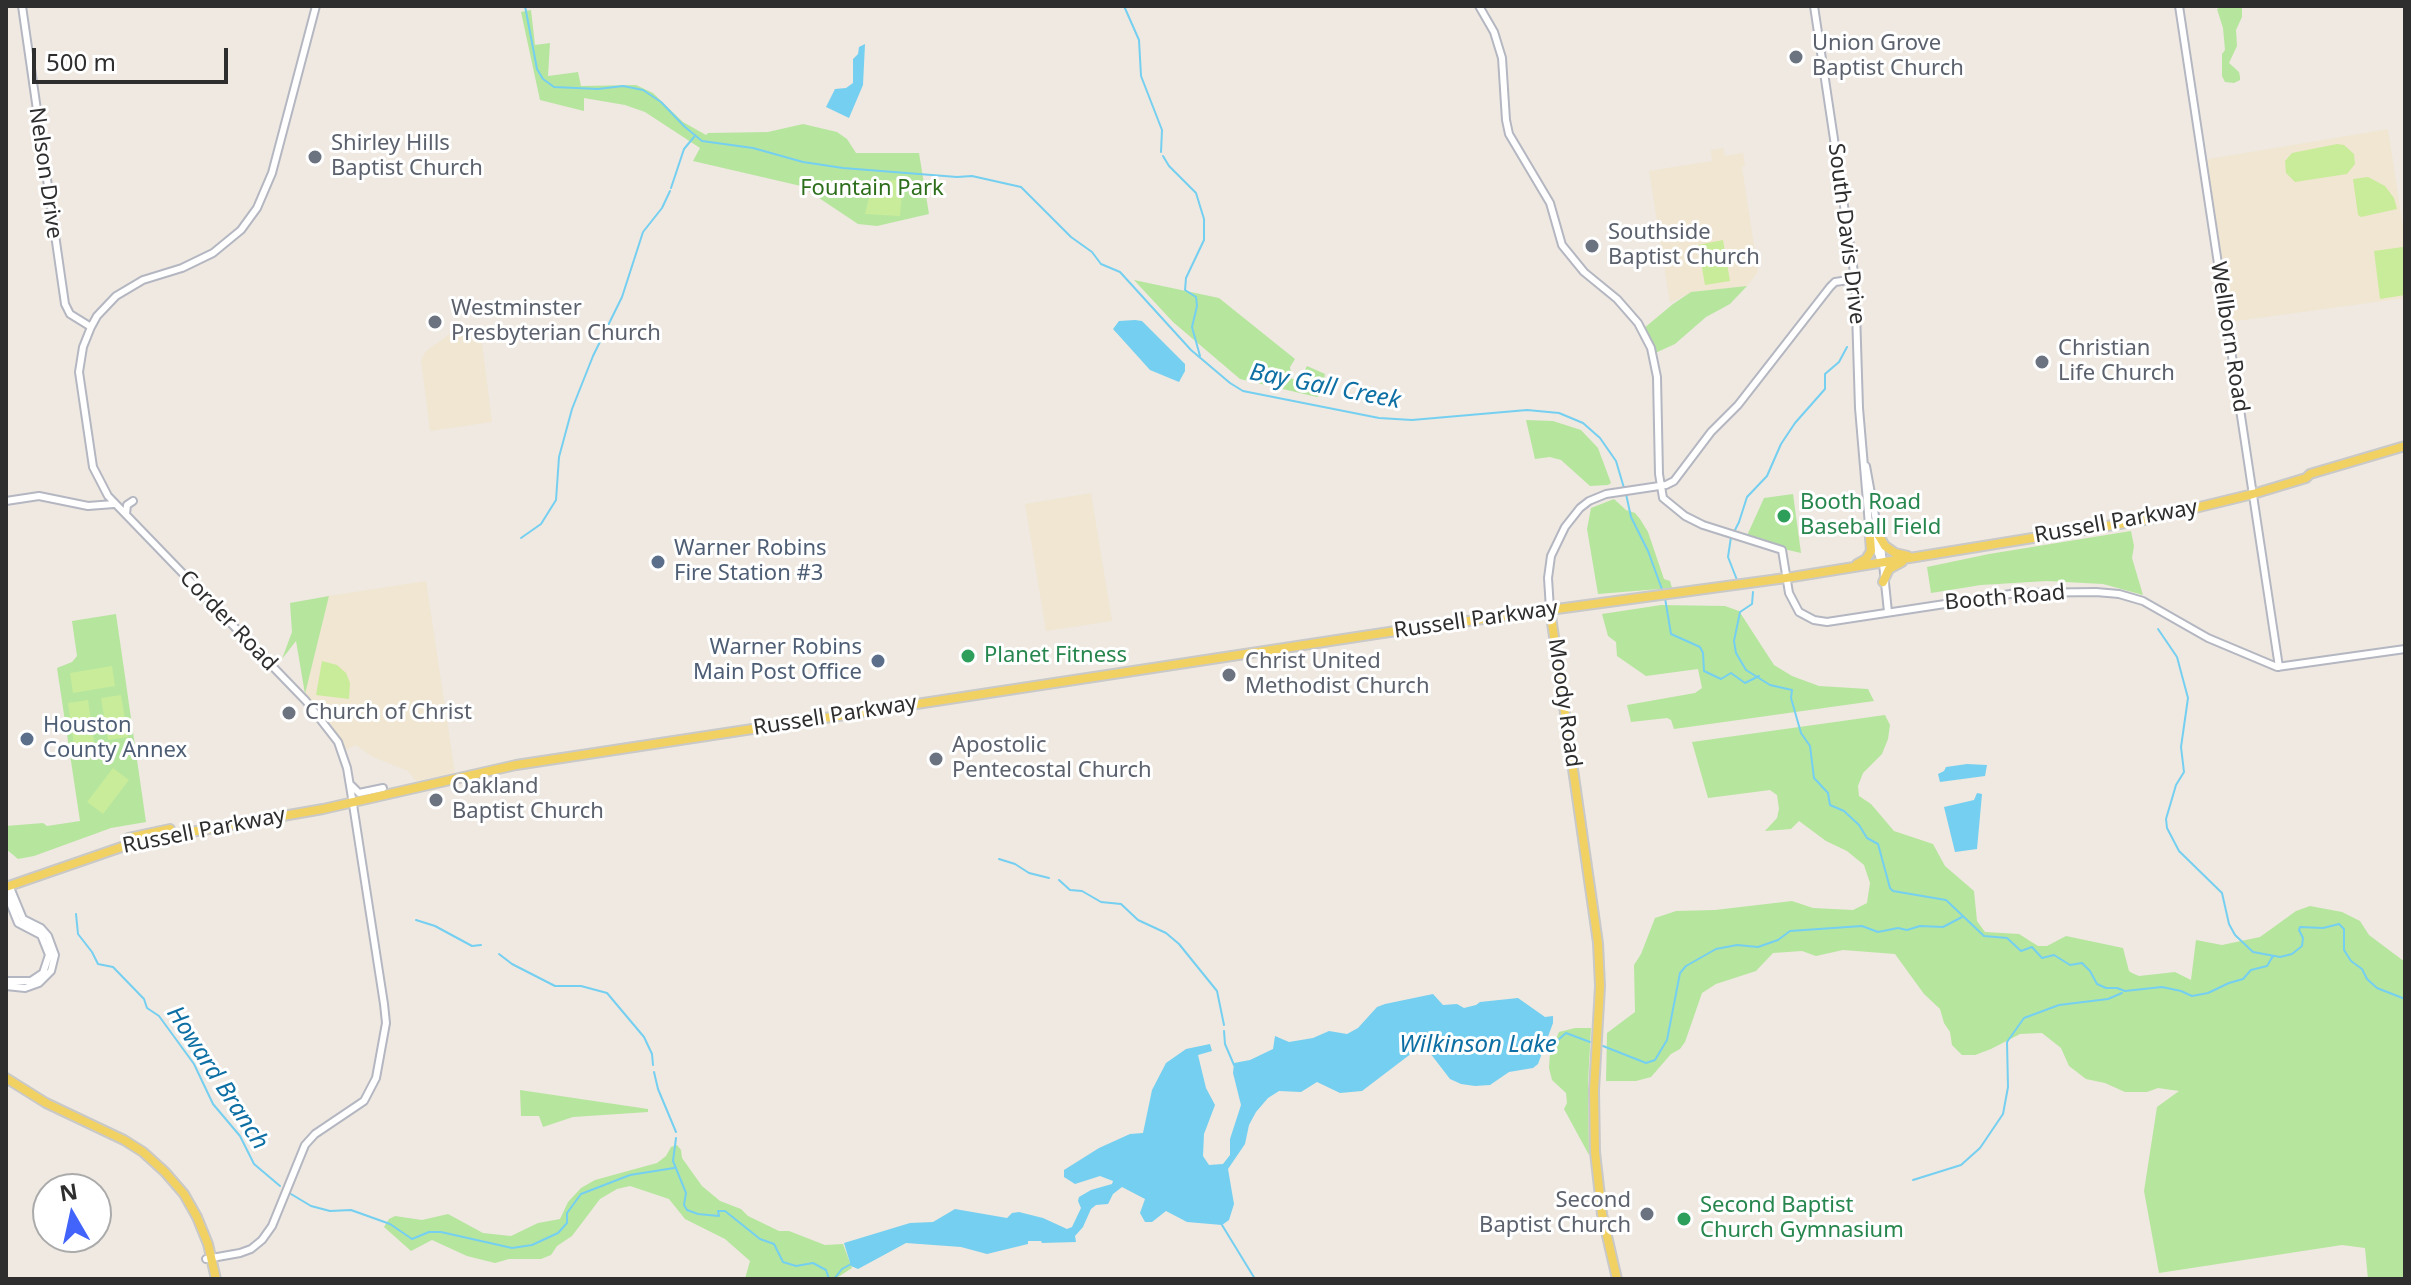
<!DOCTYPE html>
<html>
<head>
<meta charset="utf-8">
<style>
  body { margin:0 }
  #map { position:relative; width:2411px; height:1285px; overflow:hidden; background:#efe9e1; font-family:"Noto Sans",sans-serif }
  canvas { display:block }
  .frame { position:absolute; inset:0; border:8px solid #2e2e2e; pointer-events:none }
  .north { position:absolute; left:32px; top:1173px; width:80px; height:80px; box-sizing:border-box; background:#fff; border:2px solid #ababab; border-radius:50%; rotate:351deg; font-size:22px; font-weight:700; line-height:32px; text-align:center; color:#2e2e2e }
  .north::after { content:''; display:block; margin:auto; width:28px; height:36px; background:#4264fb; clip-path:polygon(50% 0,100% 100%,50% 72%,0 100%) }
  .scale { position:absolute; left:32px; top:48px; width:196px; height:36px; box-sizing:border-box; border:4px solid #2e2e2e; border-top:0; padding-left:10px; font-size:24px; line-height:28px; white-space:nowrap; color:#2e2e2e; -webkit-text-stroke:6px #fff; paint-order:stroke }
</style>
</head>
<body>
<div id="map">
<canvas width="2411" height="1285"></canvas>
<div class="frame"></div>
<div class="north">N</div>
<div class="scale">500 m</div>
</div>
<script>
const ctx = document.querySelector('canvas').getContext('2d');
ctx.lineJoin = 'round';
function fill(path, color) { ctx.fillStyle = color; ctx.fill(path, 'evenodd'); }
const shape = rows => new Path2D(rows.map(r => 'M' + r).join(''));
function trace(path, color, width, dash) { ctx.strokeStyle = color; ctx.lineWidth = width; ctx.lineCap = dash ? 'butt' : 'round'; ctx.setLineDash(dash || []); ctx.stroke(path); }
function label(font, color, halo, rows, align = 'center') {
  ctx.font = font + ' "Noto Sans",sans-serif'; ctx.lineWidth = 6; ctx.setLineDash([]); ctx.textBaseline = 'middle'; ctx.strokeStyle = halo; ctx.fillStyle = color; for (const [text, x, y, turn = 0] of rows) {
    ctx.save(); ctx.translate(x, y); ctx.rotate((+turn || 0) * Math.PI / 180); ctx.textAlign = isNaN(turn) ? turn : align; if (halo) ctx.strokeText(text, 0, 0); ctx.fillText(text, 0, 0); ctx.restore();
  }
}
fill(shape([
  [2388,129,2405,240,2405,298,2229,322,2204,165,2206,162,2209,159],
  [1723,148,1725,156,1743,153,1745,166,1742,167,1758,272,1747,286,1692,292,1670,303,1649,171,1712,161,1711,150],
  [480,327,492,422,430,431,421,360,426,351,450,334],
  [1091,493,1112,621,1046,631,1025,504],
  [426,581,455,773,416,781,408,771,371,756,356,745,345,750,325,714,305,694,329,596]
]), '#f0e6d1');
fill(shape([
  [2224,6,2242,6,2242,17,2236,30,2237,46,2229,63,2239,72,2240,77,2240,80,2234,83,2225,82,2222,76,2222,54,2225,50,2223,28,2217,9],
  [531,10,535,45,550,43,548,76,578,72,581,86,636,85,653,93,683,122,706,135,708,133,768,132,803,124,837,132,847,139,856,153,919,153,929,214,877,226,858,224,801,186,693,161,700,148,645,112,625,105,584,98,584,111,540,100,521,12],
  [1134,280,1219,298,1295,359,1290,367,1292,379,1300,379,1307,366,1325,374,1321,395,1317,397,1240,379,1173,322],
  [1747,286,1730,304,1706,317,1675,344,1653,354,1643,329,1673,304,1691,292],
  [1526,420,1553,421,1581,430,1598,448,1611,483,1608,485,1590,486,1561,460,1550,457,1535,459],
  [1793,494,1801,553,1745,540,1764,498],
  [1614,499,1626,510,1635,513,1640,519,1648,532,1664,579,1670,581,1672,588,1598,594,1587,529,1591,508],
  [2131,531,2134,546,2132,558,2143,595,2103,584,2047,581,1981,585,1931,593,1927,567,1989,554],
  [329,596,305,694,296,641,282,659,292,632,290,603],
  [1661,605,1725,606,1739,611,1774,665,1792,676,1819,686,1868,689,1874,701,1674,729,1671,720,1667,718,1631,722,1627,705,1695,693,1702,688,1698,669,1646,676,1617,656,1616,642,1608,636,1602,614],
  [116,614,146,822,111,828,34,856,18,859,6,849,6,826,43,823,47,826,80,821,57,668,72,662,77,656,72,621],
  [1885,715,1890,725,1888,739,1882,754,1863,773,1858,786,1859,796,1871,804,1894,831,1933,844,1945,866,1974,891,1977,921,1985,932,2019,934,2038,946,2047,946,2066,936,2123,948,2129,971,2132,973,2139,976,2175,972,2191,980,2196,940,2222,945,2260,937,2296,911,2310,906,2342,912,2360,921,2369,935,2405,962,2405,1279,2368,1279,2365,1248,2342,1245,2159,1273,2144,1191,2157,1107,2179,1091,2158,1088,2147,1092,2125,1092,2105,1083,2086,1079,2069,1066,2061,1048,2042,1033,2020,1034,1991,1049,1975,1055,1962,1055,1952,1045,1950,1032,1944,1023,1940,1009,1924,994,1895,954,1843,950,1816,956,1802,951,1773,953,1756,971,1716,984,1702,993,1685,1042,1680,1049,1671,1054,1651,1077,1636,1081,1606,1081,1607,1033,1635,1012,1634,965,1641,954,1655,918,1676,911,1715,910,1792,901,1813,908,1853,910,1867,903,1870,883,1864,865,1847,851,1826,841,1799,821,1791,829,1765,831,1777,818,1779,809,1777,795,1770,790,1708,798,1692,742],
  [1575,1028,1591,1028,1588,1083,1589,1155,1564,1109,1567,1103,1566,1093,1552,1080,1549,1068,1550,1053,1559,1032],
  [520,1090,648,1109,648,1112,573,1117,543,1127,539,1116,521,1116],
  [677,1145,681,1150,682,1158,702,1186,720,1201,741,1209,748,1216,779,1231,789,1231,825,1245,843,1244,852,1268,835,1279,745,1279,750,1261,725,1239,685,1219,669,1199,630,1186,617,1189,600,1199,572,1236,557,1246,551,1255,541,1259,509,1259,495,1263,467,1256,432,1240,411,1251,384,1227,389,1219,395,1216,422,1220,448,1214,483,1233,511,1236,538,1223,560,1219,568,1202,581,1188,595,1180,657,1163,666,1156,671,1147]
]), '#b6e59e');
fill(shape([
  [2337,144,2344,145,2354,154,2355,164,2347,174,2295,182,2286,173,2285,161,2292,153],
  [2368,177,2385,186,2394,198,2397,209,2361,217,2358,215,2353,179],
  [903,179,900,216,865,214,869,198,878,186,892,180],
  [1723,240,1730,281,1705,285,1698,245],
  [2403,247,2405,295,2380,299,2374,251],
  [322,661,337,665,346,673,350,683,349,699,316,695],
  [112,666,115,686,73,693,70,673],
  [121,695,128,737,108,740,101,698],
  [88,700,94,742,74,745,68,703],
  [113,768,129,780,103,814,87,802]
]), '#c9ec9a');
fill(shape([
  [865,44,863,85,849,118,826,107,835,89,846,88,853,83,853,59,858,54,859,47],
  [1135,320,1142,321,1185,364,1185,371,1179,382,1150,370,1113,329,1119,321],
  [1967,764,1987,765,1985,776,1940,782,1938,774,1944,771,1946,767],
  [1977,793,1982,794,1977,849,1955,852,1944,807,1974,800],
  [1433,994,1443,1005,1457,1004,1464,1008,1476,1005,1480,1002,1518,998,1545,1017,1553,1016,1553,1023,1538,1064,1533,1068,1509,1072,1490,1085,1475,1086,1461,1084,1450,1079,1430,1053,1421,1050,1412,1053,1362,1091,1340,1093,1317,1082,1301,1092,1279,1091,1268,1098,1256,1112,1249,1125,1245,1144,1228,1169,1234,1204,1229,1220,1222,1225,1187,1222,1166,1211,1152,1222,1145,1222,1140,1213,1145,1199,1122,1187,1113,1194,1108,1204,1096,1205,1091,1209,1083,1227,1075,1236,1076,1242,1042,1243,1041,1241,1028,1241,1028,1244,987,1254,961,1247,906,1243,858,1269,851,1266,844,1243,910,1223,933,1222,955,1209,1007,1218,1012,1213,1019,1212,1043,1218,1067,1229,1072,1227,1081,1208,1078,1201,1079,1197,1091,1190,1112,1184,1113,1181,1100,1176,1075,1184,1064,1177,1064,1170,1099,1148,1130,1134,1143,1133,1152,1090,1166,1063,1186,1049,1210,1044,1212,1051,1198,1055,1206,1088,1215,1105,1204,1134,1203,1156,1209,1165,1223,1164,1230,1155,1230,1139,1241,1105,1233,1073,1234,1063,1250,1060,1273,1049,1275,1036,1289,1042,1313,1038,1329,1031,1347,1034,1358,1028,1377,1007,1385,1004]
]), '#75cff0');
trace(shape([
  [525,6,537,69,543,79,554,87,598,89,623,86,643,90,661,102,685,127,702,141,753,148,803,162,843,168,957,177,972,176,1021,187,1071,237,1092,252,1101,264,1120,272,1191,350,1230,383,1243,391,1379,418,1412,420,1527,410,1559,413,1583,423,1600,438,1616,461,1624,488],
  [1124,6,1139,40,1141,76,1162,130,1161,152],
  [1163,156,1169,166,1196,193,1204,219,1204,240,1186,278,1185,290,1196,297,1197,306,1192,327,1200,356],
  [671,188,684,149,694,137],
  [1626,494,1631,517,1648,551,1663,592],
  [1733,534,1739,522,1747,497,1767,476,1781,444,1795,423,1825,389,1825,374,1839,362,1847,347],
  [1731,537,1728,557,1737,580],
  [521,538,541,524,556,500,559,457,572,409,593,356,622,297,643,232,662,208,670,191],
  [1753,592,1752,604,1740,612,1734,641,1736,653,1746,670,1770,685,1792,690,1791,698,1801,733,1810,746,1814,778,1828,793,1830,805,1844,811,1859,825,1867,838,1878,844,1890,888,1893,891,1946,900,1984,936,2007,938,2021,951,2032,947,2042,958,2054,955,2070,965,2082,963,2090,971,2097,984,2106,988,2117,988,2125,991,2162,987,2181,991,2192,996,2208,993,2229,983,2243,979,2251,970,2267,966,2273,956],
  [1665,598,1671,634,1700,647,1703,653,1704,671,1721,679,1731,673,1745,683,1759,676],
  [2158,629,2177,657,2188,698,2181,747,2184,772,2176,785,2166,819,2167,828,2179,851,2222,893,2229,924,2235,935,2253,952,2280,957,2292,954,2302,946,2303,938,2299,930,2300,927,2323,928,2339,924,2344,929,2344,950,2351,961,2362,969,2367,979,2377,988,2405,999],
  [999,859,1015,864,1029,873,1049,878],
  [1059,880,1070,890,1082,891,1101,902,1121,904,1138,920,1166,933,1179,944,1217,991,1224,1025],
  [76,914,78,934,92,952,98,964,113,967,144,999,147,1008,159,1016,194,1064,213,1104,240,1136,254,1164,280,1186],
  [416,920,435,926,472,946,481,945],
  [499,954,512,964,555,986,581,986,607,993,644,1037,652,1054,653,1065],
  [1224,1031,1225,1044,1234,1065],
  [1546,1041,1558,1040,1566,1033,1590,1042],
  [1603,1046,1646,1063,1655,1060,1667,1040,1680,973,1686,966,1716,949,1737,945,1758,947,1778,940,1790,931,1862,926,1878,932,1898,928,1907,930,1920,926,1943,927,1962,917],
  [654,1072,658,1089,676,1132],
  [676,1138,673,1161,686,1193,684,1205,687,1210,698,1214,719,1216,718,1211,725,1211,760,1239,774,1244,783,1262,796,1266,813,1263,826,1270,829,1279],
  [1913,1180,1961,1165,1980,1148,2003,1114,2008,1087,2007,1042,2024,1018,2059,1005,2108,999,2122,993],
  [291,1194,311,1206,330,1211,351,1210,390,1224,412,1239,429,1232,441,1232,512,1248,532,1245,558,1233,567,1223,567,1213,581,1194,630,1175,674,1168],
  [1222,1225,1255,1279],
  [834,1279,842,1269,851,1264]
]), '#75cff0', 2);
const minor = shape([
  [22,6,65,304,70,314,91,327],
  [1479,6,1494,32,1502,58,1506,120,1509,134,1550,203,1562,245,1584,272,1617,299,1638,323,1651,348,1657,377,1659,474,1663,498,1685,516,1703,525,1782,550,1789,593,1799,612,1814,620,1827,622,2017,593,2096,592,2119,594,2143,601,2208,638,2277,667,2405,649],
  [1814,6,1855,279,1859,408,1869,525],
  [2179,6,2279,667],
  [1866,466,1882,554,1888,612],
  [6,501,39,496,88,506,114,504],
  [126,514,127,505,133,501],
  [1873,539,1881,562],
  [1550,609,1548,578,1551,556,1565,527,1580,508,1589,501,1606,494,1666,485,1674,481,1711,432,1738,405,1830,287,1835,282,1855,279],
  [351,785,359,793,383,788],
  [6,981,31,981,43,973,49,955,41,935,18,923,6,893,6,885],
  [6,986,25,988,39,983,51,971,55,955,48,936,41,928,23,919,11,890,7,887],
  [206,1259,240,1253,251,1249,262,1240,272,1226,305,1145,315,1134,364,1101,376,1078,386,1023,384,1004,352,798,347,768,338,742,306,701,108,496,93,467,79,372,83,347,91,327,97,316,116,296,143,280,182,268,213,253,241,230,257,208,272,173,316,6]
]);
const major = shape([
  [1878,534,1885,546,1895,553,1908,556],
  [1857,564,1866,559,1871,551,1869,524],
  [1883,582,1889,569,1902,562],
  [1550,609,1598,943,1600,986,1594,1090,1595,1152,1602,1214,1617,1279],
  [128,838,170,829],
  [6,887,139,841,323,809,516,765,1409,629,1786,578,2150,519,2253,494,2306,478,2310,474,2405,446],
  [6,1078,46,1103,124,1140,143,1152,165,1172,184,1194,197,1217,208,1244,216,1279]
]);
trace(minor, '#b4b7c1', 10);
trace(major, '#c9c9c9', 12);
trace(minor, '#fff', 6);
trace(major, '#f2d163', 8);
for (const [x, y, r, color] of [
  [1796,57,8,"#6b7280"],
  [315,157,8,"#6b7280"],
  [1592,246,8,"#6b7280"],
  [435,322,8,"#6b7280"],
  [2042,362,8,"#6b7280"],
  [1784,516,8,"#2e9e5b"],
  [658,562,8,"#5c6f8a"],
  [968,656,8,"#2e9e5b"],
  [878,661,8,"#5c6f8a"],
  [1229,675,8,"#6b7280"],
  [289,713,8,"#6b7280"],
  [27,739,8,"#5c6f8a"],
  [936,759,8,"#6b7280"],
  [436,800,8,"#6b7280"],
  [1647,1214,8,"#6b7280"],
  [1684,1219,8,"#2e9e5b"]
]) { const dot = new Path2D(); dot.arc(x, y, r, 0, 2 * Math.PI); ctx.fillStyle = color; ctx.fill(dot); trace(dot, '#fff', 3); }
label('22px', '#5b616d', '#fff', [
  ["Union Grove",1812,44],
  ["Baptist Church",1812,69],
  ["Shirley Hills",331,144],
  ["Baptist Church",331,169],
  ["Southside",1608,233],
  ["Baptist Church",1608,258],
  ["Westminster",451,309],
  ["Presbyterian Church",451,334],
  ["Christian",2058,349],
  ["Life Church",2058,374],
  ["Christ United",1245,662],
  ["Methodist Church",1245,687],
  ["Church of Christ",305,713],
  ["Apostolic",952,746],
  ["Pentecostal Church",952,771],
  ["Oakland",452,787],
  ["Baptist Church",452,812],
  ["Second",1631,1201,"right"],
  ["Baptist Church",1631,1226,"right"]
], 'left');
label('22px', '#2e2e2e', '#fff', [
  ["Nelson Drive",45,173,82],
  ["South Davis Drive",1846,234,83],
  ["Wellborn Road",2229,337,81],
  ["Russell Parkway",2116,522,-10],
  ["Booth Road",2005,598,-5],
  ["Russell Parkway",1476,620,-8],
  ["Corder Road",228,621,46],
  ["Moody Road",1564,703,82],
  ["Russell Parkway",835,716,-9],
  ["Russell Parkway",204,831,-11]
]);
label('22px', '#2c6e1b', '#fff', [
  ["Fountain Park",872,189]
]);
label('22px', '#27864d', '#fff', [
  ["Booth Road",1800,503],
  ["Baseball Field",1800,528],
  ["Planet Fitness",984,656],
  ["Second Baptist",1700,1206],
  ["Church Gymnasium",1700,1231]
], 'left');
label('22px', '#4e5e75', '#fff', [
  ["Warner Robins",674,549],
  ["Fire Station #3",674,574],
  ["Warner Robins",862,648,"right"],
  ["Main Post Office",862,673,"right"],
  ["Houston",43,726],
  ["County Annex",43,751]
], 'left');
label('italic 24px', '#0d6fa3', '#fff', [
  ["Bay Gall Creek",1325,387,11],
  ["Wilkinson Lake",1478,1045],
  ["Howard Branch",217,1078,57]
]);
</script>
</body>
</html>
